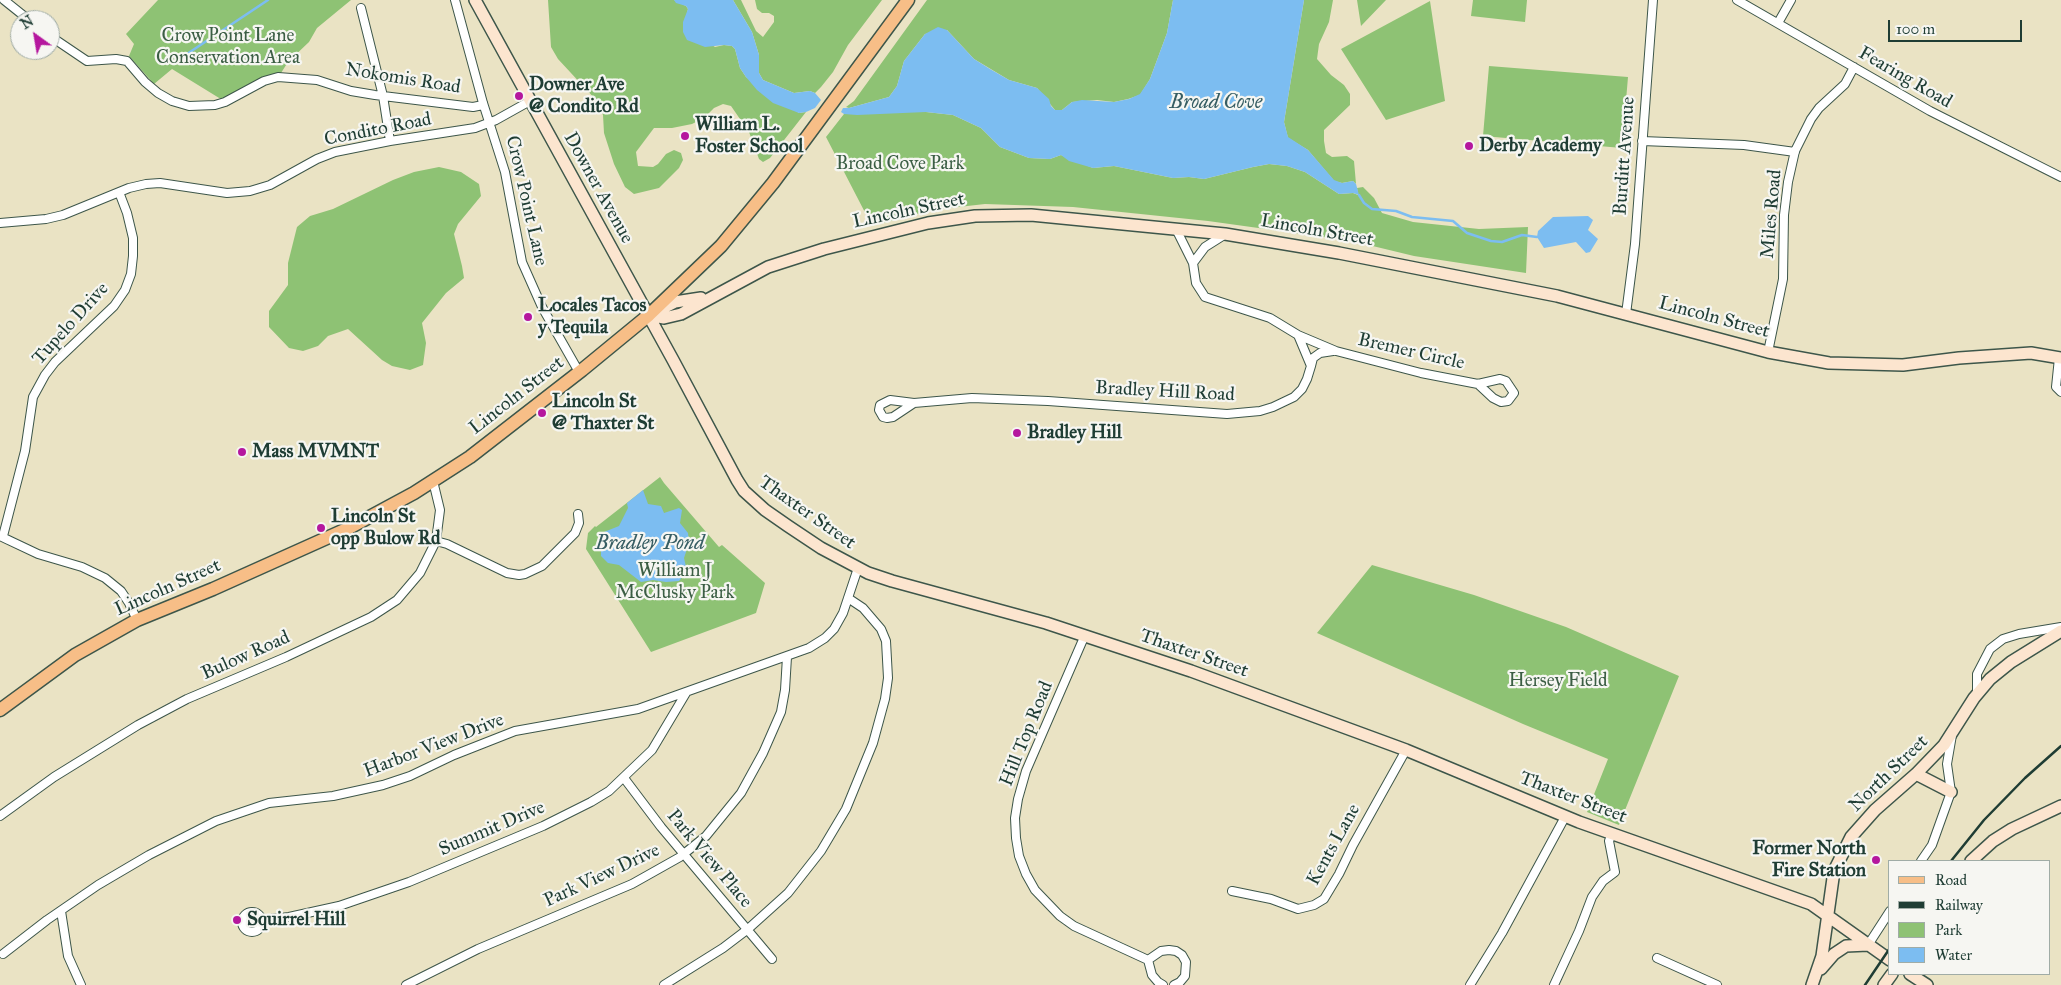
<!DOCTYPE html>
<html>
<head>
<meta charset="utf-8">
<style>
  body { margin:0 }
  #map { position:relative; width:2061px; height:985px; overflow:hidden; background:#eae3c4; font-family:"IM FELL Great Primer",serif }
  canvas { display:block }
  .legend { position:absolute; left:1888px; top:860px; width:162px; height:115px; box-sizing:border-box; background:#f6f6f2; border:1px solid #a0aca6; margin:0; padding:6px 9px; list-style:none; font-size:15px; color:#1f3d34 }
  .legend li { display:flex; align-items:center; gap:10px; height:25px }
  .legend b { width:25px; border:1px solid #a0aca6 }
  .north { position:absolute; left:10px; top:10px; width:50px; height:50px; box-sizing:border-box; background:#f6f6f2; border:1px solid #a0aca6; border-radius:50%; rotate:328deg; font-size:14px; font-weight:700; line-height:20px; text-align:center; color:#1f3d34 }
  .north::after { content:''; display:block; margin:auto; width:18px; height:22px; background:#b5179e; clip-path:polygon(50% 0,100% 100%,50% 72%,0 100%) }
  .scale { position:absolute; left:1888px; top:20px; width:134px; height:22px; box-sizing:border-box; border:2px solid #1f3d34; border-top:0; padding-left:6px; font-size:15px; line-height:18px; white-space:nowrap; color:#1f3d34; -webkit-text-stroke:4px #f6f6f2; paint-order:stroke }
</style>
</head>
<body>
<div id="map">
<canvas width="2061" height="985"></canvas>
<ul class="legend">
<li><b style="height:6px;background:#f7be87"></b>Road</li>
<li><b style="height:6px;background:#1f3d34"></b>Railway</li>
<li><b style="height:14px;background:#8ec274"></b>Park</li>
<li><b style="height:14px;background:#7cbdf1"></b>Water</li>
</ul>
<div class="north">N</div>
<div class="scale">100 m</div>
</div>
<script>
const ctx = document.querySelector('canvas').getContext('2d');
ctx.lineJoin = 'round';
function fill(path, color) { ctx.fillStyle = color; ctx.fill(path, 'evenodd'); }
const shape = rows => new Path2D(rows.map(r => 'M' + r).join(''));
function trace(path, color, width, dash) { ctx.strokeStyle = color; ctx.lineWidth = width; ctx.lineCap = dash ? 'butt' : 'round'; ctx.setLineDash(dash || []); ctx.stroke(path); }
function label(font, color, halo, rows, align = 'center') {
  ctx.font = font + ' "IM FELL Great Primer",serif'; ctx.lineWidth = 4.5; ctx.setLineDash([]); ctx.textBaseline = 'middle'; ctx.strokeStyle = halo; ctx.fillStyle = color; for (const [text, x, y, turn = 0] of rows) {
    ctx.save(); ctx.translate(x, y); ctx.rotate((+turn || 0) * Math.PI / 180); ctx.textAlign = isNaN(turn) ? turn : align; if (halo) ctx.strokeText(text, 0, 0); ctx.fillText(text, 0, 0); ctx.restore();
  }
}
fill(shape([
  [158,0,351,0,317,28,309,42,288,62,281,73,224,101,172,69,154,84,129,56,134,44,126,34],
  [548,0,674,0,686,6,688,9,684,26,715,47,724,45,732,46,735,49,740,68,746,77,799,113,806,112,770,158,763,162,759,159,749,132,731,106,723,104,714,108,704,118,692,124,672,128,654,128,636,152,638,166,653,167,658,164,666,154,674,150,681,153,683,160,679,168,659,188,634,194,625,187,614,164,604,133,603,115,596,100,558,59,551,47],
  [733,0,741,0,756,31,763,37,774,22,774,16,769,13,762,13,757,9,755,0,882,0,848,45,833,72,821,87,815,93,810,91,794,93,763,80,759,73,759,55,752,32],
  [927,0,1173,0,1167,33,1150,79,1140,95,1128,99,1114,102,1097,100,1072,102,1062,110,1055,110,1037,88,1009,80,974,59,947,30,925,34,904,61,897,86,889,97,849,108,846,107,854,101],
  [1304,0,1333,0,1329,22,1319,44,1317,59,1331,75,1344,85,1350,94,1350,105,1324,130,1324,141,1326,153,1332,157,1347,156,1354,161,1356,184,1353,181,1342,183,1334,181,1308,150,1288,138,1284,122],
  [1357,0,1386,0,1361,26],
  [1473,0,1527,0,1525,22,1471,16],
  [1430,1,1445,101,1386,120,1341,49],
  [1489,66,1628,77,1622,148,1483,136],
  [890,112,926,112,953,115,981,128,1000,147,1029,158,1050,159,1061,155,1093,168,1114,166,1173,178,1189,177,1204,179,1253,167,1269,164,1287,166,1305,172,1339,194,1353,193,1358,195,1357,188,1363,187,1374,198,1382,213,1413,222,1479,229,1528,227,1526,273,1414,256,1352,241,1208,221,1073,207,985,204,932,210,872,226,826,137,844,114],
  [439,167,461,172,479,184,481,196,458,224,454,234,462,266,464,278,446,293,422,323,426,343,423,365,410,370,392,366,382,360,348,329,328,336,318,346,303,351,289,348,269,327,269,311,288,285,288,263,297,227,310,216,333,209,393,180,414,172],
  [660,477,664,483,719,547,722,545,765,583,756,613,651,652,586,549,588,533,595,526,596,527],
  [1372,565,1474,595,1566,627,1679,676,1619,825,1587,812,1608,759,1523,724,1317,633]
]), '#8ec274');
fill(shape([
  [674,0,733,0,752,32,759,55,759,73,763,80,794,93,810,91,815,93,821,100,815,108,806,112,799,113,773,103,757,90,746,77,740,68,735,49,732,46,724,45,705,47,687,40,683,32,683,22,688,9,686,6,676,3],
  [1173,0,1304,0,1284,122,1288,137,1308,150,1334,180,1342,183,1353,181,1356,184,1359,195,1353,193,1339,194,1305,172,1287,166,1269,164,1253,167,1204,179,1189,177,1173,178,1114,166,1093,168,1069,161,1061,155,1050,159,1029,158,1000,147,981,128,953,115,926,112,857,115,844,114,841,112,843,108,849,108,889,97,897,86,904,61,925,34,938,27,947,30,974,59,990,69,1009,80,1037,88,1049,99,1051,106,1055,110,1062,110,1072,102,1082,100,1114,102,1129,99,1140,94,1150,79,1167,33],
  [1588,216,1593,220,1588,230,1598,239,1590,252,1586,253,1576,242,1544,248,1537,237,1538,231,1553,217],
  [643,490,648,504,661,506,664,513,679,508,682,510,680,523,688,533,689,543,684,558,687,571,679,581,666,582,653,580,641,582,619,565,608,563,601,556,601,549,604,532,619,526,628,508,627,503]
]), '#7cbdf1');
trace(shape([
  [187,54,268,0],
  [1359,195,1364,203,1372,209,1396,211,1412,217,1453,221,1467,233,1491,241,1502,242,1522,235,1537,237]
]), '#7cbdf1', 2.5);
const street = shape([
  [4,0,29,20],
  [455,0,483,103,505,172,522,262,542,307,579,372],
  [1737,0,1930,111,2061,177],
  [361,8,383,96,390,141],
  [1778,23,1791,0],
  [50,36,87,61,116,59,127,61,145,82,158,93,172,101,189,106,215,105,225,102,264,81,278,77,317,80,351,91,375,95,473,107,483,105],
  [1642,141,1744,145,1795,152],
  [0,223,46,219,63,215,129,188,146,184,160,183,227,193,250,191,270,185,317,159,335,152,390,141,475,128,496,120,530,101],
  [1193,263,1205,247,1224,235],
  [1626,314,1635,244,1653,0],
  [1298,335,1336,351,1421,373,1478,384,1500,379,1506,381,1514,393,1508,401,1501,402,1493,398,1478,384],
  [1768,352,1783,279,1784,215,1788,182,1795,151,1811,119,1819,108,1845,84,1854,67],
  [2059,358,2056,387,2061,392],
  [1311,366,1313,358,1320,353,1333,351],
  [914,403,890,400,880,405,879,410,883,417,887,418,893,417,914,403,972,398,1048,401,1227,414,1260,411,1273,407,1294,397,1302,389,1307,379,1311,366,1298,335,1270,318,1205,297,1196,283,1193,263,1176,229],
  [0,536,38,554,82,567,105,578,121,591,129,603,137,620],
  [3,536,25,451,33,397,45,375,55,362,114,306,125,290,131,274,133,256,133,238,127,213,119,192],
  [436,541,447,544,507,573,519,575,525,574,542,566,575,533,579,523,578,514],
  [1085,635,1026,771,1018,799,1015,818,1016,838,1019,856,1026,874,1035,890,1060,916,1074,926,1148,960,1152,975,1158,982,1163,985],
  [1977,694,1977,674,1990,649,2003,639,2019,634,2061,627],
  [624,778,661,827,772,959],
  [0,816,54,777,138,725,187,699,286,657,371,617,397,600,420,573,436,541,440,510,433,481],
  [1921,861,1932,845,1951,792,1947,764,1952,735],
  [1232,891,1271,899,1298,909,1314,905,1324,899,1339,874,1353,845,1406,750],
  [61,911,68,956,81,985],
  '242 922a10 10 0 1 1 20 0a10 10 0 1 1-20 0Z',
  [261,920,289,917,339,906,409,882,543,826,591,802,609,791,652,750,686,693],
  [1868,945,1890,911],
  [3,954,47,920,98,885,149,855,216,821,269,803,333,796,383,785,410,776,454,755,515,731,638,709,809,648,825,638,834,629,843,613,858,568],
  [1657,958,1717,985],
  [1148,960,1161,951,1169,950,1176,951,1182,955,1186,962,1185,976,1180,982,1174,985],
  [406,985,478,949,632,884,680,857,706,836,741,793,763,753,781,712,785,690,787,657],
  [664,985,723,948,748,929,788,893,821,851,846,809,873,743,885,699,888,678,886,641,881,629,863,608,848,598],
  [1470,985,1502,933,1565,817],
  [1554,985,1579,931,1592,897,1603,881,1615,872,1609,841,1612,833]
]);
const secondary = shape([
  [475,0,673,360,737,480,744,491,765,510,788,526,821,548,868,573,892,581,1046,623,1191,671,1406,750,1579,822,1811,904,1890,960],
  [655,312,675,302,701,298],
  [649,315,664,318,681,314,768,267,824,249,928,223,975,216,1031,215,1225,234,1339,253,1557,296,1768,352,1829,363,1903,365,1959,358,2031,353,2061,358],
  [1916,774,1951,792],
  [1971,861,1993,841,2012,829,2061,806],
  [1821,969,1834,954,1846,946,1868,945],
  [1910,974,1927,985],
  [1812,985,1822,956,1834,871,1851,837,1875,810,1916,774,1944,745,1974,698,1990,679,2011,662,2061,631],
  [1884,985,1892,974]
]);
const primary = shape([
  [0,710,75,655,137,620,213,589,349,528,414,493,470,457,582,370,649,315,721,246,773,183,908,0]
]);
trace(street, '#3d564a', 10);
trace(secondary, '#3d564a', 14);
trace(primary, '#3d564a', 15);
trace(street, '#fff', 8);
trace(secondary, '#fce5cf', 11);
trace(primary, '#f7be87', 12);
trace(shape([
  [1951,861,1984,820,2025,778,2061,746],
  [1865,985,1890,948]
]), '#1f3d34', 2.5);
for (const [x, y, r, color] of [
  [519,96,5,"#b5179e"],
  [685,136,5,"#b5179e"],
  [1469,146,5,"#b5179e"],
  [528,317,5,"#b5179e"],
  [542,413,5,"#b5179e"],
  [1017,433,5,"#b5179e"],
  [242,452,5,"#b5179e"],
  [321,528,5,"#b5179e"],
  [1876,860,5,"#b5179e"],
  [237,920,5,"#b5179e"]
]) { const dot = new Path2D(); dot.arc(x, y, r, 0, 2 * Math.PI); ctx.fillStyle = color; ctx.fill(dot); trace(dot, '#f6f6f2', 2); }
label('19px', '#3b5e44', '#f6f6f2', [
  ["Crow Point Lane",228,36],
  ["Conservation Area",228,58],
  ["Broad Cove Park",900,164],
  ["William J",675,571],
  ["McClusky Park",675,593],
  ["Hersey Field",1558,681]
]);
label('19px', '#1f3d34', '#f6f6f2', [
  ["Fearing Road",1905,78,30],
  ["Nokomis Road",403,79,9],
  ["Condito Road",378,130,-11],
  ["Burditt Avenue",1625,156,-86],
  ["Downer Avenue",598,188,61],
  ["Crow Point Lane",526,201,77],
  ["Lincoln Street",909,211,-12],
  ["Miles Road",1772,214,-85],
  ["Lincoln Street",1317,231,10],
  ["Lincoln Street",1714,318,15],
  ["Tupelo Drive",71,324,-48],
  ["Bremer Circle",1411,352,13],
  ["Bradley Hill Road",1165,392,3],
  ["Lincoln Street",517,396,-38],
  ["Thaxter Street",807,513,35],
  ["Lincoln Street",168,588,-24],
  ["Thaxter Street",1194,654,19],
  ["Bulow Road",246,656,-24],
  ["Hill Top Road",1027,734,-68],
  ["Harbor View Drive",434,746,-21],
  ["North Street",1889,774,-44],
  ["Thaxter Street",1573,798,21],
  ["Summit Drive",492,829,-23],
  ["Kents Lane",1334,845,-61],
  ["Park View Place",709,859,50],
  ["Park View Drive",602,876,-25]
]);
label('bold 19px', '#1f3d34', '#f6f6f2', [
  ["Downer Ave",529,85],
  ["@ Condito Rd",529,107],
  ["William L.",695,125],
  ["Foster School",695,147],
  ["Derby Academy",1479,146],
  ["Locales Tacos",538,306],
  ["y Tequila",538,328],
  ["Lincoln St",552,402],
  ["@ Thaxter St",552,424],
  ["Bradley Hill",1027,433],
  ["Mass MVMNT",252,452],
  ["Lincoln St",331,517],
  ["opp Bulow Rd",331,539],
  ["Former North",1866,849,"right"],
  ["Fire Station",1866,871,"right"],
  ["Squirrel Hill",247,920]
], 'left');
label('italic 20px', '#365d63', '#f6f6f2', [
  ["Broad Cove",1216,103],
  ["Bradley Pond",650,544]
]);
</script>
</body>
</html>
